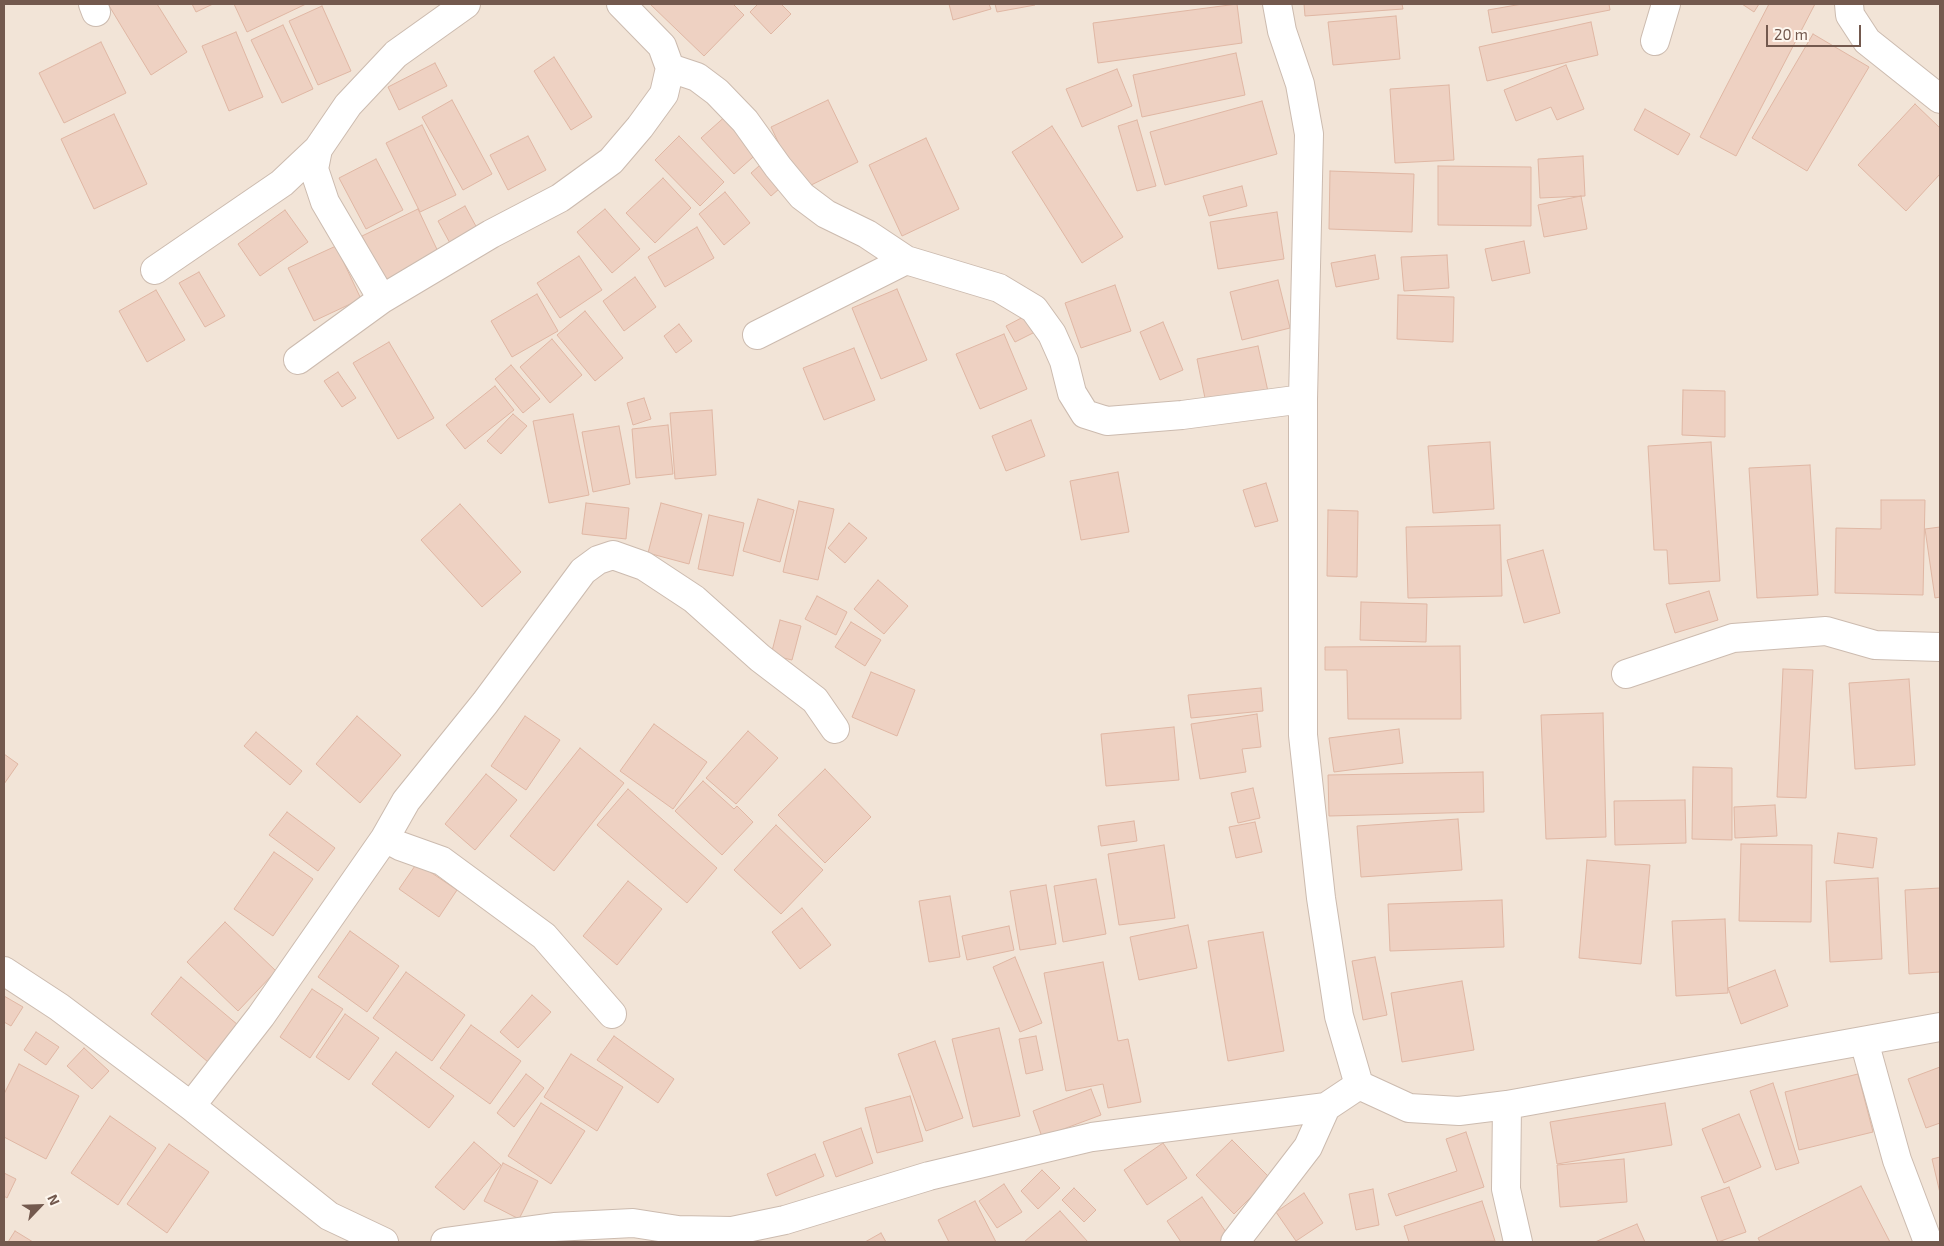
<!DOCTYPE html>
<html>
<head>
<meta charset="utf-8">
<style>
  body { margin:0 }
  #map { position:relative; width:1944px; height:1246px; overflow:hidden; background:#fbf3e9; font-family:"Exo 2",sans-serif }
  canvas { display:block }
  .frame { position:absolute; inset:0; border:5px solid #73594e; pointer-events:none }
  .north { position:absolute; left:15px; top:1181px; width:50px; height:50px; -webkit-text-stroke:4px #fef7ef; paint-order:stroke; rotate:66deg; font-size:14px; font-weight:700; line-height:20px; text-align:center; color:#73594e }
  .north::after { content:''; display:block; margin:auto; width:18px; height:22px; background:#73594e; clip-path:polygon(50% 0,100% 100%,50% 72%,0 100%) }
  .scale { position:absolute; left:1766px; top:25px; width:95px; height:22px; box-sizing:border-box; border:2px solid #73594e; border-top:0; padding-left:6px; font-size:15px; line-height:18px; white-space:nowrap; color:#73594e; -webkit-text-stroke:4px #fef7ef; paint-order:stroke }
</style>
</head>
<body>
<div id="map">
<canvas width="1944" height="1246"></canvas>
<div class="frame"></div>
<div class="north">N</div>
<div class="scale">20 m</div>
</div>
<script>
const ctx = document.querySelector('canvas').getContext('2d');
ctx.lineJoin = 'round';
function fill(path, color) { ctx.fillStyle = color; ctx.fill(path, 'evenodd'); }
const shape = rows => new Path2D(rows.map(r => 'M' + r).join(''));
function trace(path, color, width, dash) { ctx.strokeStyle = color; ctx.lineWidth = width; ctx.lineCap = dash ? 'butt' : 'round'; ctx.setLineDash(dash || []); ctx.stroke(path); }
fill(shape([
  [4,4,1940,4,1940,1242,4,1242]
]), '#f2e4d7');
const building = shape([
  [108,4,157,4,187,52,151,75,108,4],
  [192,4,213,4,196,12,192,4],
  [234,4,306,4,247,32,234,4],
  [650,4,733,4,744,15,704,56,650,4],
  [758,4,781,4,791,14,771,34,750,12,758,4],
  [949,4,989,4,991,9,953,20,949,4],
  [995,4,1034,4,1035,5,997,12,995,4],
  [1237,4,1242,43,1098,63,1093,23,1237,4],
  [1304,4,1402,4,1403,9,1305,16,1304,4],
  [1522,4,1609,4,1610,10,1492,33,1488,10,1522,4],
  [1742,4,1759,4,1754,12,1742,4],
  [1769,4,1815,4,1736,156,1700,137,1769,4],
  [322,6,351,71,318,85,289,21,322,6],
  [1396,16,1400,59,1333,65,1328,22,1396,16],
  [1591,22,1598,55,1487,81,1479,47,1591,22],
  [283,25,313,89,282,103,251,40,283,25],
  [236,32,263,97,229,111,202,46,236,32],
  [1813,34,1869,67,1807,171,1752,138,1813,34],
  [101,42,126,93,64,123,39,73,101,42],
  [1236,53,1245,95,1142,117,1133,75,1236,53],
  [554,57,592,117,571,130,534,71,554,57],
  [435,63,447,86,399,110,388,87,435,63],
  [1566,65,1584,109,1557,120,1551,107,1516,121,1504,90,1566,65],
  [1117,69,1132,106,1082,127,1066,89,1117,69],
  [1449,85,1454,160,1395,163,1390,89,1449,85],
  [452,100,492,174,463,190,422,117,452,100],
  [828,100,858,162,801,190,771,127,828,100],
  [1262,101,1277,154,1165,185,1150,132,1262,101],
  [1915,104,1940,128,1940,174,1906,211,1858,165,1915,104],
  [1645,109,1690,134,1678,155,1634,130,1645,109],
  [114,114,147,184,94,209,61,139,114,114],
  [728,114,761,150,734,174,701,138,728,114],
  [1137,120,1156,186,1137,191,1118,126,1137,120],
  [422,125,456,195,420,212,386,143,422,125],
  [1052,126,1123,237,1082,263,1012,152,1052,126],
  [528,136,546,170,508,190,490,155,528,136],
  [679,136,724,182,700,206,655,160,679,136],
  [926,138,959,209,902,236,869,165,926,138],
  [1583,156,1585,196,1540,198,1538,159,1583,156],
  [376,159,403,210,366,229,339,178,376,159],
  [767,159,787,182,771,196,751,173,767,159],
  [1438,166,1531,167,1531,226,1438,225,1438,166],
  [1330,171,1414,174,1412,232,1329,229,1330,171],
  [663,178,691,208,655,243,626,213,663,178],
  [1242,186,1247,206,1209,216,1203,196,1242,186],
  [725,192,750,223,724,245,699,214,725,192],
  [1581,196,1587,229,1544,237,1538,205,1581,196],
  [465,206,478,230,451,245,438,221,465,206],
  [418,209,441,258,385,285,362,236,418,209],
  [605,209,640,249,612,273,577,232,605,209],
  [285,210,308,242,260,276,238,244,285,210],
  [1277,212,1284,259,1218,269,1210,222,1277,212],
  [697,227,714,258,665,287,648,257,697,227],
  [1524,241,1530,273,1492,281,1485,249,1524,241],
  [336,246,361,299,314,321,288,268,336,246],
  [1375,255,1379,279,1336,287,1331,263,1375,255],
  [1447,255,1449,288,1404,291,1401,257,1447,255],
  [579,256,602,290,560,318,537,283,579,256],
  [199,272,225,316,205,327,179,283,199,272],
  [635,277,656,307,624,331,603,301,635,277],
  [1278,280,1290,328,1242,340,1230,292,1278,280],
  [1115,285,1131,331,1081,348,1065,303,1115,285],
  [897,289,927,360,881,379,852,308,897,289],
  [156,290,185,340,147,362,119,311,156,290],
  [537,294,558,331,512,357,491,321,537,294],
  [1398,295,1454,297,1453,342,1397,339,1398,295],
  [585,311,623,358,595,381,557,335,585,311],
  [1027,315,1035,332,1015,342,1006,326,1027,315],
  [1163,322,1183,370,1160,380,1140,332,1163,322],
  [679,324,692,341,676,353,664,336,679,324],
  [1004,334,1027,389,980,409,956,354,1004,334],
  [552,339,582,375,550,403,520,367,552,339],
  [389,342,434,418,398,439,353,363,389,342],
  [1258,346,1269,396,1207,408,1197,359,1258,346],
  [854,348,875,400,824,420,803,368,854,348],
  [511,365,540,399,523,413,495,379,511,365],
  [338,372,356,398,342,407,324,381,338,372],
  [495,386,514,410,465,449,446,425,495,386],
  [1683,390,1725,391,1725,437,1682,435,1683,390],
  [644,398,651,419,633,425,627,403,644,398],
  [712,410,716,475,675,479,670,413,712,410],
  [513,414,527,426,501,454,487,441,513,414],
  [573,414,589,495,549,503,533,421,573,414],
  [1031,420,1045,456,1006,471,992,436,1031,420],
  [668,425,673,474,636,478,632,429,668,425],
  [619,426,630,484,593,492,582,432,619,426],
  [1490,442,1494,509,1433,513,1428,446,1490,442],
  [1711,442,1720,581,1669,584,1667,550,1654,550,1648,446,1711,442],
  [1810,465,1818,595,1757,598,1749,468,1810,465],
  [1118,472,1129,532,1081,540,1070,481,1118,472],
  [1266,483,1278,521,1255,527,1243,490,1266,483],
  [758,499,794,510,780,562,743,551,758,499],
  [1881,500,1925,500,1923,595,1835,593,1836,528,1881,529,1881,500],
  [799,501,834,509,818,580,783,572,799,501],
  [586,503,629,508,626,539,582,534,586,503],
  [661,503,702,514,689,564,648,553,661,503],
  [460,504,521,572,482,607,421,540,460,504],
  [1328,510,1358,511,1357,577,1327,576,1328,510],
  [709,515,744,523,733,576,698,569,709,515],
  [849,523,867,538,845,563,828,548,849,523],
  [1500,525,1502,596,1408,598,1406,527,1500,525],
  [1940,527,1940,597,1935,598,1925,529,1940,527],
  [1543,550,1560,613,1524,623,1507,560,1543,550],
  [878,580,908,606,884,634,854,609,878,580],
  [1709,591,1718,620,1675,633,1666,604,1709,591],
  [817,596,847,612,836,635,805,619,817,596],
  [1361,602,1427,604,1426,642,1360,640,1361,602],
  [780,620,801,626,792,660,771,655,780,620],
  [851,622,881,640,865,666,835,647,851,622],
  [1460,646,1461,719,1348,719,1347,670,1325,670,1325,647,1460,646],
  [1783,669,1813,670,1806,798,1777,797,1783,669],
  [871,672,915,690,897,736,852,717,871,672],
  [1909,679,1915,765,1855,769,1849,683,1909,679],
  [1261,688,1263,711,1191,718,1188,695,1261,688],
  [1603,713,1606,837,1546,839,1541,715,1603,713],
  [1257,714,1261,747,1242,749,1246,772,1200,779,1191,724,1257,714],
  [357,716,401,755,360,803,316,764,357,716],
  [525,716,560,740,526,790,491,766,525,716],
  [654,724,707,762,673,809,620,771,654,724],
  [1174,727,1179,780,1106,786,1101,734,1174,727],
  [1399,729,1403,763,1334,772,1329,738,1399,729],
  [748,731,778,758,736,804,706,778,748,731],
  [256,732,302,771,290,785,244,746,256,732],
  [580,748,624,783,554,871,510,836,580,748],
  [4,754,18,764,4,784,4,754],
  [1693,767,1732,768,1732,840,1692,839,1693,767],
  [825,769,871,817,825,863,778,815,825,769],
  [1483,772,1484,812,1329,816,1328,775,1483,772],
  [486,774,517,800,475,850,445,824,486,774],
  [703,781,734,809,737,806,753,822,722,855,675,811,703,781],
  [1253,788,1260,818,1238,823,1231,793,1253,788],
  [628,789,717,868,687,903,597,825,628,789],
  [1685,800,1686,843,1615,845,1614,801,1685,800],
  [1775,805,1777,836,1735,838,1734,807,1775,805],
  [287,812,335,848,318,871,269,835,287,812],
  [1458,819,1462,870,1361,877,1357,826,1458,819],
  [1134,821,1137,841,1101,846,1098,826,1134,821],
  [1255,822,1262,852,1236,858,1229,827,1255,822],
  [776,825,823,870,781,914,734,870,776,825],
  [1838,833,1877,838,1873,868,1834,863,1838,833],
  [1741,844,1812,845,1811,922,1739,921,1741,844],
  [1164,845,1175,918,1119,925,1108,854,1164,845],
  [274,852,313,879,273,936,234,909,274,852],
  [1587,860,1650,865,1641,964,1579,958,1587,860],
  [417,863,457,890,439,917,399,889,417,863],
  [1878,878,1882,959,1830,962,1826,881,1878,878],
  [1096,879,1106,934,1063,942,1054,886,1096,879],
  [628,881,662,909,617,965,583,936,628,881],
  [1046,885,1056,944,1020,950,1010,891,1046,885],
  [1940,888,1940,972,1909,974,1905,890,1940,888],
  [950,896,960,957,929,962,919,901,950,896],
  [1502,900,1504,947,1390,951,1388,904,1502,900],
  [802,908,831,945,800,969,772,932,802,908],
  [1725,919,1728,993,1676,996,1672,921,1725,919],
  [225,922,276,971,238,1011,187,962,225,922],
  [1188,925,1197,968,1139,980,1130,937,1188,925],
  [1009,926,1014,950,967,960,962,936,1009,926],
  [350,931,399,966,367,1012,318,977,350,931],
  [1263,932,1284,1051,1228,1061,1208,941,1263,932],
  [1015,957,1042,1023,1020,1032,993,967,1015,957],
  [1375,957,1387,1015,1363,1020,1352,961,1375,957],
  [1103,962,1118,1041,1128,1039,1141,1102,1108,1108,1103,1084,1066,1091,1044,973,1103,962],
  [1775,970,1788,1006,1741,1024,1728,988,1775,970],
  [406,972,465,1015,432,1061,373,1018,406,972],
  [181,977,238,1025,208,1062,151,1014,181,977],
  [1462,981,1474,1050,1402,1062,1391,993,1462,981],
  [312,989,343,1009,310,1058,280,1037,312,989],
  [532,995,551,1012,518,1048,500,1032,532,995],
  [4,996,23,1007,11,1026,4,1022,4,996],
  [345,1014,379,1038,349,1080,316,1057,345,1014],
  [471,1025,521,1061,490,1104,440,1068,471,1025],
  [999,1028,1020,1116,973,1127,952,1039,999,1028],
  [36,1032,59,1047,46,1065,24,1050,36,1032],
  [614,1036,674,1079,658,1103,597,1060,614,1036],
  [1036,1036,1043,1070,1026,1074,1019,1039,1036,1036],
  [935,1041,963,1118,926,1131,898,1054,935,1041],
  [84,1048,109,1071,92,1089,67,1066,84,1048],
  [396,1052,454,1096,429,1128,372,1084,396,1052],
  [571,1054,623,1087,597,1131,544,1097,571,1054],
  [19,1064,79,1096,46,1159,4,1137,4,1094,19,1064],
  [1940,1067,1940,1123,1926,1128,1908,1079,1940,1067],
  [526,1074,544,1088,514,1127,497,1113,526,1074],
  [1858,1074,1873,1132,1799,1150,1785,1092,1858,1074],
  [1773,1083,1799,1163,1776,1170,1750,1091,1773,1083],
  [1091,1089,1101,1115,1042,1137,1033,1111,1091,1089],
  [910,1096,923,1141,877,1153,865,1108,910,1096],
  [541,1103,585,1131,551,1184,508,1156,541,1103],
  [1665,1103,1672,1145,1557,1164,1550,1122,1665,1103],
  [1739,1114,1761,1167,1724,1183,1702,1129,1739,1114],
  [110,1116,156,1148,118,1205,71,1173,110,1116],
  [861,1128,873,1163,836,1177,823,1142,861,1128],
  [1466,1132,1484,1187,1396,1216,1388,1194,1457,1171,1446,1139,1466,1132],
  [1232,1140,1270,1178,1234,1214,1196,1175,1232,1140],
  [474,1142,501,1165,464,1210,435,1187,474,1142],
  [1163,1143,1187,1178,1147,1205,1124,1170,1163,1143],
  [169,1144,209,1172,167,1233,127,1204,169,1144],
  [815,1154,824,1176,776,1196,767,1174,815,1154],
  [1940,1157,1940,1193,1932,1159,1940,1157],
  [1624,1159,1627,1202,1560,1207,1557,1165,1624,1159],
  [503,1163,538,1181,519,1219,484,1201,503,1163],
  [1042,1170,1060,1188,1038,1209,1021,1191,1042,1170],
  [4,1173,16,1179,7,1198,4,1196,4,1173],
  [1004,1184,1022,1212,997,1228,979,1201,1004,1184],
  [1861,1186,1890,1242,1760,1242,1758,1238,1861,1186],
  [1729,1187,1746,1232,1718,1242,1701,1197,1729,1187],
  [1074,1188,1096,1210,1084,1222,1062,1200,1074,1188],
  [1373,1189,1379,1225,1356,1230,1349,1194,1373,1189],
  [1304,1193,1323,1223,1296,1241,1276,1212,1304,1193],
  [1202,1197,1228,1235,1219,1242,1181,1242,1167,1221,1202,1197],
  [975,1201,996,1242,949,1242,938,1220,975,1201],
  [1482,1201,1495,1241,1409,1242,1404,1226,1482,1201],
  [1060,1211,1088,1242,1024,1242,1060,1211],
  [1637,1224,1645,1242,1595,1242,1637,1224],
  [15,1231,33,1242,8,1242,15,1231],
  [881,1233,886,1242,865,1242,881,1233]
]);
fill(building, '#eed1c2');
trace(building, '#e0b7a4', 1);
const minor = shape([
  [93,4,96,12],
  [1277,4,1282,31,1300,84,1309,134,1303,399,1303,735,1321,898,1339,1016,1359,1085,1409,1108,1459,1111,1507,1105,1940,1027],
  [1849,4,1850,15,1867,41,1940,99],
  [1655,41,1666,4],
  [670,68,697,77,717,92,745,121,778,167,802,196,826,214,867,234,906,260,999,288,1034,309,1052,334,1064,361,1072,393,1085,414,1107,421,1182,415,1303,399],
  [155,270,282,183,318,149],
  [382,299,325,202,314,169,318,149,348,105,396,54,466,4],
  [757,335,906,260],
  [298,360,382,299,491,234,560,198,611,161,640,127,664,94,670,68,662,46,621,4],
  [1626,674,1733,638,1826,631,1875,645,1940,647],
  [385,838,400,846,442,861,544,936,612,1014],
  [4,971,59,1007,191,1106,329,1216,384,1242],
  [1864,1041,1897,1160,1928,1242],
  [1507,1105,1506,1189,1518,1242],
  [191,1106,261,1016,385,838,406,801,485,703,583,571,598,560,613,555,644,566,694,599,760,658,815,700,835,729],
  [445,1242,554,1227,633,1223,678,1230,732,1231,785,1220,929,1176,1092,1137,1326,1107,1359,1085],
  [1235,1242,1308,1147,1326,1107]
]);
trace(minor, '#ccbbaf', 30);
trace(minor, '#fff', 28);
</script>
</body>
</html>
